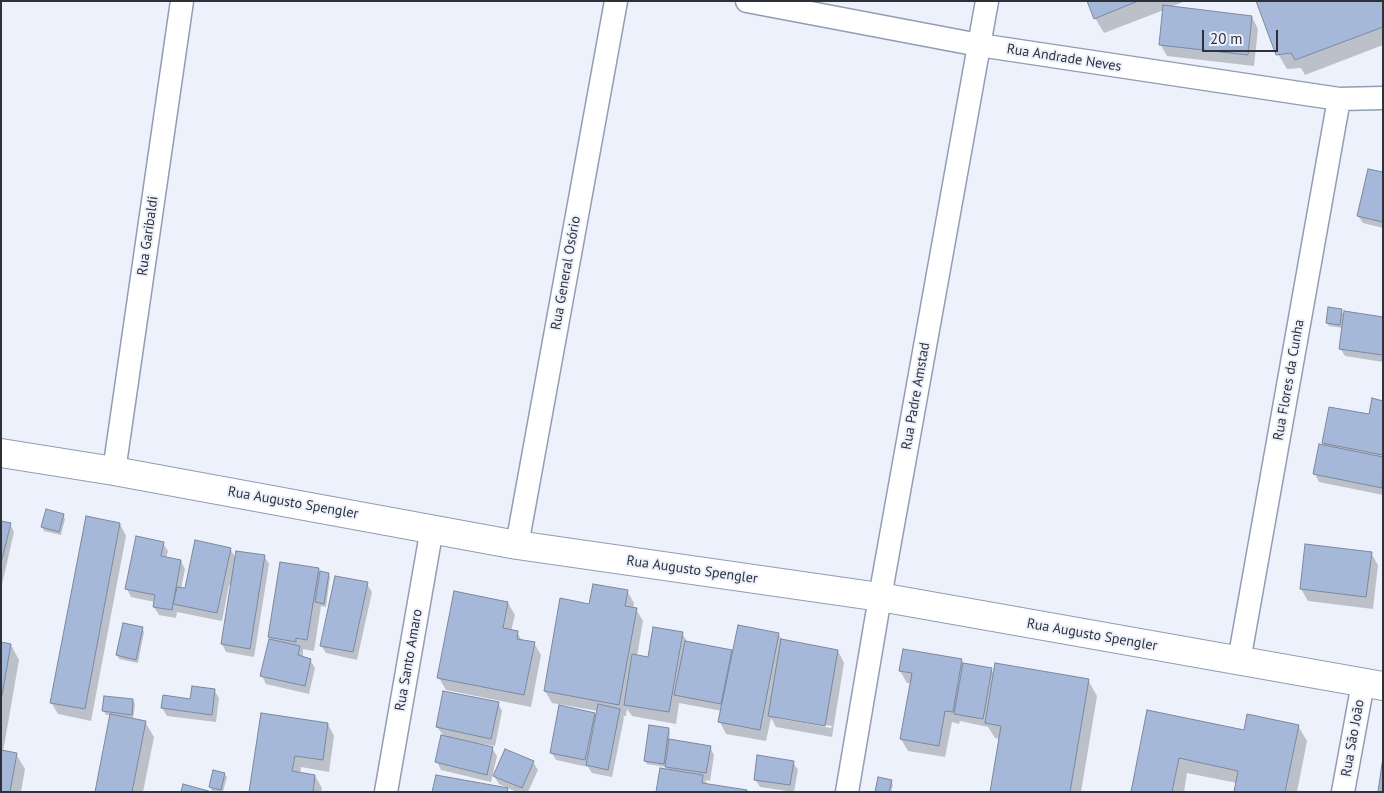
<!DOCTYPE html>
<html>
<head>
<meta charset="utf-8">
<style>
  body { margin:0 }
  #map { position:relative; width:1384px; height:793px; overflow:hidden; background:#ecf1fb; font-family:"PT Sans",sans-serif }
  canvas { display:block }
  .frame { position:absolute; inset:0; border:2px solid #2c313a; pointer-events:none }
  .scale { position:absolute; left:1202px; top:30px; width:76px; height:22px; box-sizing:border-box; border:2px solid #2c313a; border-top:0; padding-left:6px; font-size:15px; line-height:18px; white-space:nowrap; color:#2c313a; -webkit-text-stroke:4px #ecf1fb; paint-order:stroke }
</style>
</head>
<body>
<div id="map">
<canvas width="1384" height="793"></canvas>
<div class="frame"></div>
<div class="scale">20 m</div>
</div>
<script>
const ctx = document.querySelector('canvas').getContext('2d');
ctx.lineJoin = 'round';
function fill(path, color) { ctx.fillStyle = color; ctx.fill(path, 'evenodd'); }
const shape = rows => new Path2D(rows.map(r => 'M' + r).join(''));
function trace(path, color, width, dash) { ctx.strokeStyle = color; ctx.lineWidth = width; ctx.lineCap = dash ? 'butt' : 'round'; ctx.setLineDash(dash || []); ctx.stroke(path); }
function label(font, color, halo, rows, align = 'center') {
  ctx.font = font + ' "PT Sans",sans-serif'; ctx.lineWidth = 4; ctx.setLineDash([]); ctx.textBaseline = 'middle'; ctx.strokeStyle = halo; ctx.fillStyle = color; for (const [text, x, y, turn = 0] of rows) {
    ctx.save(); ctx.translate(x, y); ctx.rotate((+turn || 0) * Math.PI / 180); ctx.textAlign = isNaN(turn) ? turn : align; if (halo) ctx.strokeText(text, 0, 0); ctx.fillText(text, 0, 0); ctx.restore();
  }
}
fill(shape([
  [1089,1,1186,1,1170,7,1252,17,1258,29,1254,66,1167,56,1160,44,1164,10,1104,33,1095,18],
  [1383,1,1383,45,1305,75,1301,68,1287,69,1278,54],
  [1383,174,1383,228,1363,223,1358,216],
  [1341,310,1345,317,1383,318,1383,362,1345,356,1340,348,1343,328,1329,326,1327,323],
  [1383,402,1383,495,1319,482,1315,474,1325,447,1323,443,1370,416],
  [63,515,65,519,61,535,44,531,42,527],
  [1,522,10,524,14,532,1,589],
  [120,524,126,536,91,721,58,714,51,702],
  [163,543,168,551,166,559,181,561,185,569,181,589,186,590,230,549,236,558,264,556,269,564,254,657,226,652,222,644,231,585,229,585,222,621,177,612,176,618,159,615,154,607,155,602,131,597,127,589],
  [1306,545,1371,553,1378,565,1373,609,1308,601,1301,589],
  [318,569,320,573,328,574,330,577,326,607,321,606,314,651,303,649,303,658,310,660,315,668,309,694,266,684,262,676,270,639,269,637],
  [367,584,372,592,357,660,326,653,321,645],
  [627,591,634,603,633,609,636,609,643,621,637,656,649,659,682,633,688,643,731,652,733,655,778,634,783,641,838,651,844,663,832,737,776,727,771,718,766,741,726,734,720,722,722,711,679,703,676,724,632,716,627,709,626,716,623,716,624,718,612,777,592,773,588,767,556,760,551,752,594,714,596,718,598,711,552,703,545,691,590,605],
  [776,716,832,726,831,728,776,718],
  [508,603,515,615,511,631,517,632,522,641,534,643,541,655,531,707,446,690,439,678],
  [124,624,142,628,144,632,138,663,119,659,117,655],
  [1,644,11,645,19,660,3,752,16,754,25,769,21,792,1,792],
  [961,660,964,664,991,669,994,674,1088,680,1097,696,1081,792,991,792,1000,739,995,738,988,727,960,721,959,724,952,722,945,757,908,751,901,739,911,683,907,683,900,671],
  [214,690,219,698,216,722,167,716,162,708,164,697,191,700],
  [133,700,135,704,133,720,145,722,154,737,143,792,96,792,111,715,106,715,104,711],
  [498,703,502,711,495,746,477,743,477,745,492,748,497,756,491,782,441,770,437,762,443,735,437,727],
  [1148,712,1245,732,1298,726,1307,741,1297,792,1235,792,1237,783,1187,773,1184,792,1132,792],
  [328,724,334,736,329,772,301,767,300,774,315,776,322,788,321,792,250,792],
  [668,729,670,732,669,740,710,747,714,755,710,781,705,780,708,785,658,792,668,770,666,767,647,764,645,761],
  [533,762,538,770,528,792,517,792,499,784,494,776],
  [793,762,798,770,794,792,760,787,755,779],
  [224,774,227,777,223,792,212,791,210,787],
  [891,781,893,785,891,792,876,792]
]), '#0003');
const building = shape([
  [1087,1,1138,1,1094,19,1087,1],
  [1256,1,1383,1,1383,27,1295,60,1291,53,1276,55,1256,1],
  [1163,5,1252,16,1248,55,1159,45,1163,5],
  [1368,169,1383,172,1383,222,1357,216,1368,169],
  [1328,307,1342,309,1340,325,1326,323,1328,307],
  [1344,311,1383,317,1383,355,1339,349,1344,311],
  [1372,398,1383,401,1383,455,1322,443,1329,407,1369,414,1372,398],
  [1319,444,1383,457,1382,488,1313,474,1319,444],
  [46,509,64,514,59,532,41,527,46,509],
  [86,516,120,523,85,709,50,703,86,516],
  [1,521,11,523,1,563,1,521],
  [136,536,164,542,161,556,181,560,172,610,153,607,155,595,125,589,136,536],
  [195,540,231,548,217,613,173,604,177,587,185,588,195,540],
  [1305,544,1372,552,1366,597,1300,589,1305,544],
  [236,551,265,555,250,649,221,644,236,551],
  [280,562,319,568,307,640,296,638,296,642,268,637,280,562],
  [320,571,329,573,324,604,315,602,320,571],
  [335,576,368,582,353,652,320,646,335,576],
  [593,584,628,590,625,606,637,608,619,705,544,691,560,598,589,604,593,584],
  [454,591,508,602,503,628,518,631,517,639,535,642,524,695,437,678,454,591],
  [123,623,143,627,136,660,116,655,123,623],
  [738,625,779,633,760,730,718,722,738,625],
  [653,627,683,632,669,712,624,705,632,654,648,657,653,627],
  [269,639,300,646,298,655,311,659,305,686,260,676,269,639],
  [781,639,838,650,825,726,768,716,781,639],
  [685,641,732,650,721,704,674,695,685,641],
  [1,642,11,644,1,701,1,642],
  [903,649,962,659,953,712,945,711,939,746,900,739,912,673,899,671,903,649],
  [963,663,992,668,983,719,954,714,963,663],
  [995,663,1089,679,1070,792,990,792,1001,726,985,723,995,663],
  [192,686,215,689,212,715,161,708,163,695,190,699,192,686],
  [443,691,499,702,491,739,436,727,443,691],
  [104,696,133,699,132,715,102,711,104,696],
  [598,704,620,709,608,770,586,765,598,704],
  [559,705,595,713,585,760,550,753,559,705],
  [1147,710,1244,730,1247,714,1299,725,1285,792,1234,792,1238,771,1179,758,1172,792,1131,792,1147,710],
  [261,713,328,723,323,760,295,756,292,771,315,775,313,792,249,792,261,713],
  [110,714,146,721,132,792,95,792,110,714],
  [649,725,669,728,664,764,644,761,649,725],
  [441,735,493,747,487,775,435,762,441,735],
  [669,739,711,746,706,773,665,767,669,739],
  [505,749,534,761,522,788,493,776,505,749],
  [1,750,17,753,10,792,1,792,1,750],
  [757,755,794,761,790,785,754,780,757,755],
  [1383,757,1383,792,1378,792,1383,757],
  [660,768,703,775,702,783,747,790,747,792,656,792,660,768],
  [213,770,225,773,221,790,209,787,213,770],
  [436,775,508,788,507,792,432,792,436,775],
  [878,777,892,780,889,792,875,792,878,777],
  [183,784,212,792,181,792,183,784]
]);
fill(building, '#a6b8d9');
trace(building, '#7b879d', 1);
const minor = shape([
  [747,1,979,45,1339,99,1383,98],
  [114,471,182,1],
  [517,545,616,1],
  [1239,661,1339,99],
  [386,792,432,528],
  [847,792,880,597,987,1],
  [1343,792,1363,683]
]);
const tertiary = shape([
  [1,453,114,471,517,545,880,597,1383,686]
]);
trace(minor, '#909db4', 25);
trace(tertiary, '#909db4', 30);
trace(minor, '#fff', 22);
trace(tertiary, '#fff', 28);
label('14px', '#2c313a', '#ecf1fb', [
  ["Rua Andrade Neves",1064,58,9],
  ["Rua Garibaldi",148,236,-82],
  ["Rua General Osório",566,273,-80],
  ["Rua Flores da Cunha",1289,380,-80],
  ["Rua Padre Amstad",916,396,-80],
  ["Rua Augusto Spengler",293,503,10],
  ["Rua Augusto Spengler",692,570,8],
  ["Rua Augusto Spengler",1092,635,10],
  ["Rua Santo Amaro",409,660,-80],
  ["Rua São João",1353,738,-80]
]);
</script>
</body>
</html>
